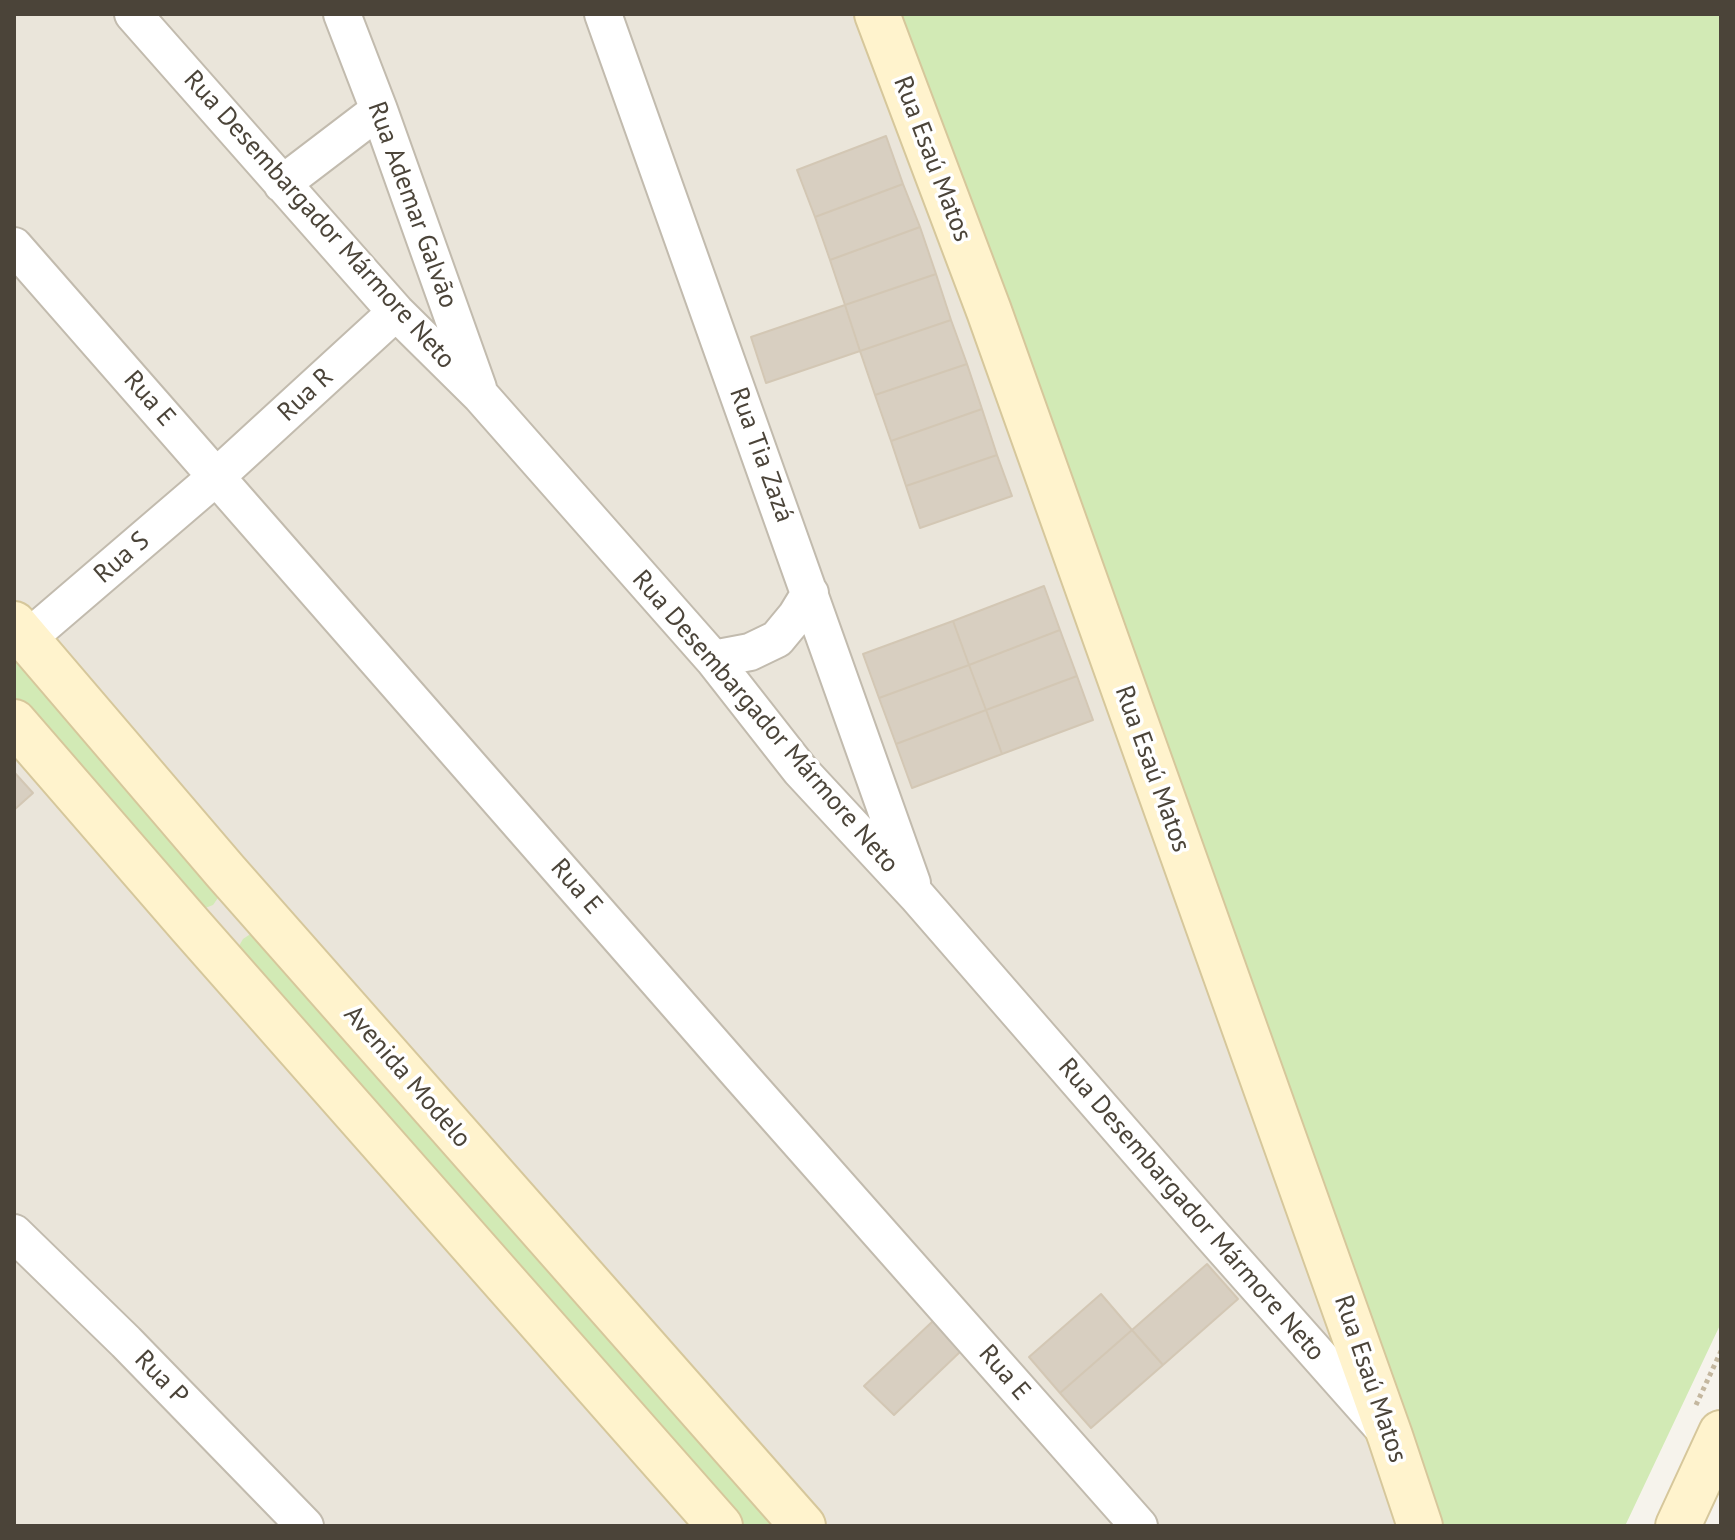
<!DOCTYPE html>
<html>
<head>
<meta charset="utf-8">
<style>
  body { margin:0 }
  #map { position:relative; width:1735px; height:1540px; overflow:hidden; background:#f6f3ec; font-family:"PT Sans",sans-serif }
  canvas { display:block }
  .frame { position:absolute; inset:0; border:16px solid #4b4439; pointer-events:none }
</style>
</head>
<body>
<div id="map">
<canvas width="1735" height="1540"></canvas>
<div class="frame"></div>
</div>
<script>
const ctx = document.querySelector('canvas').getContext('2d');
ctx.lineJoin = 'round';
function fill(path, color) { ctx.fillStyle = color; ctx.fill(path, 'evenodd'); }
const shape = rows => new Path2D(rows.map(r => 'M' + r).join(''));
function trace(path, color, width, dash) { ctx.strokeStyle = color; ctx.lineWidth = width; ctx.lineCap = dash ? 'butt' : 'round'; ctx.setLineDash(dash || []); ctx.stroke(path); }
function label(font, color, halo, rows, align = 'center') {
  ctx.font = font + ' "PT Sans",sans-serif'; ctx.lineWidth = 7; ctx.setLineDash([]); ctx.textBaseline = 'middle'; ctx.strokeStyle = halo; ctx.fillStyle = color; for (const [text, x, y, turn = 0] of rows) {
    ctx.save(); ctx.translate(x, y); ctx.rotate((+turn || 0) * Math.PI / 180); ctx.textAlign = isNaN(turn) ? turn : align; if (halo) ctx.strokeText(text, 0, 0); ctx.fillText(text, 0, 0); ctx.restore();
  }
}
fill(shape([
  [14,14,940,14,1485,1526,14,1526]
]), '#eae5da');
fill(shape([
  [890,14,1721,14,1721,1323,1625,1526,1435,1526],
  [14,649,220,895,213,905,200,910,14,706],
  [252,933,779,1526,736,1526,236,951,243,939]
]), '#d2eab5');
const building = shape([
  [886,136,903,184,815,217,797,170,886,136],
  [903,184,920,227,830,260,815,217,903,184],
  [920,227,936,274,845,305,830,260,920,227],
  [936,274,951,320,860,351,845,305,936,274],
  [845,305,860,351,766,383,751,337,845,305],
  [951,320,967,364,875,395,860,351,951,320],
  [967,364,982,409,891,441,875,395,967,364],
  [982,409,997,455,906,486,891,441,982,409],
  [997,455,1012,496,920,528,906,486,997,455],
  [1044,586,1060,630,969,665,953,621,1044,586],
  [953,621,969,665,879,698,863,654,953,621],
  [1060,630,1077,676,986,710,969,665,1060,630],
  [969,665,986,710,896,744,879,698,969,665],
  [1077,676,1093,720,1002,754,986,710,1077,676],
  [986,710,1002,754,912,788,896,744,986,710],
  [14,772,33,793,14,810,14,772],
  [1207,1264,1238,1299,1163,1365,1132,1330,1207,1264],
  [1101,1294,1132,1330,1060,1393,1029,1357,1101,1294],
  [933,1321,961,1351,894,1415,864,1386,933,1321],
  [1132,1330,1163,1365,1091,1428,1060,1393,1132,1330]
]);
fill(building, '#d8cfc1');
trace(building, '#d3c7b4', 2);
const street = shape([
  [133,14,396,312,481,396,713,659,800,770,917,896,1210,1233,1382,1427],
  [342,14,379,110,478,388],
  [603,14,912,883],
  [282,184,379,110],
  [14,246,740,1075,1139,1526],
  [27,639,216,477,396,312],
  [713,659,750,652,777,639,796,616,810,593],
  [14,1233,126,1342,305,1526]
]);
const secondary = shape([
  [877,14,989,311,1390,1436,1420,1526],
  [14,624,226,872,803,1526],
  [14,722,190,925,720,1526],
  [1678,1526,1721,1433]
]);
trace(street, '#c2bbae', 40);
trace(secondary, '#d6c79b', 48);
trace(shape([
  [1696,1405,1721,1351]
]), '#c4b79f', 5, [4, 4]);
trace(street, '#fff', 36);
trace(secondary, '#fff3cd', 44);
label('26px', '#4b4439', '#fff', [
  ["Rua Esaú Matos",932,159,69],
  ["Rua Ademar Galvão",412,205,70],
  ["Rua Desembargador Mármore Neto",319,220,48],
  ["Rua R",306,395,-43],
  ["Rua E",149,399,49],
  ["Rua Tia Zazá",761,455,70],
  ["Rua S",122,558,-41],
  ["Rua Desembargador Mármore Neto",765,722,49],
  ["Rua Esaú Matos",1152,769,70],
  ["Rua E",576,887,49],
  ["Avenida Modelo",407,1077,49],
  ["Rua Desembargador Mármore Neto",1191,1210,49],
  ["Rua E",1004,1373,49],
  ["Rua P",161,1378,46],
  ["Rua Esaú Matos",1370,1379,71]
]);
</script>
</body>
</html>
